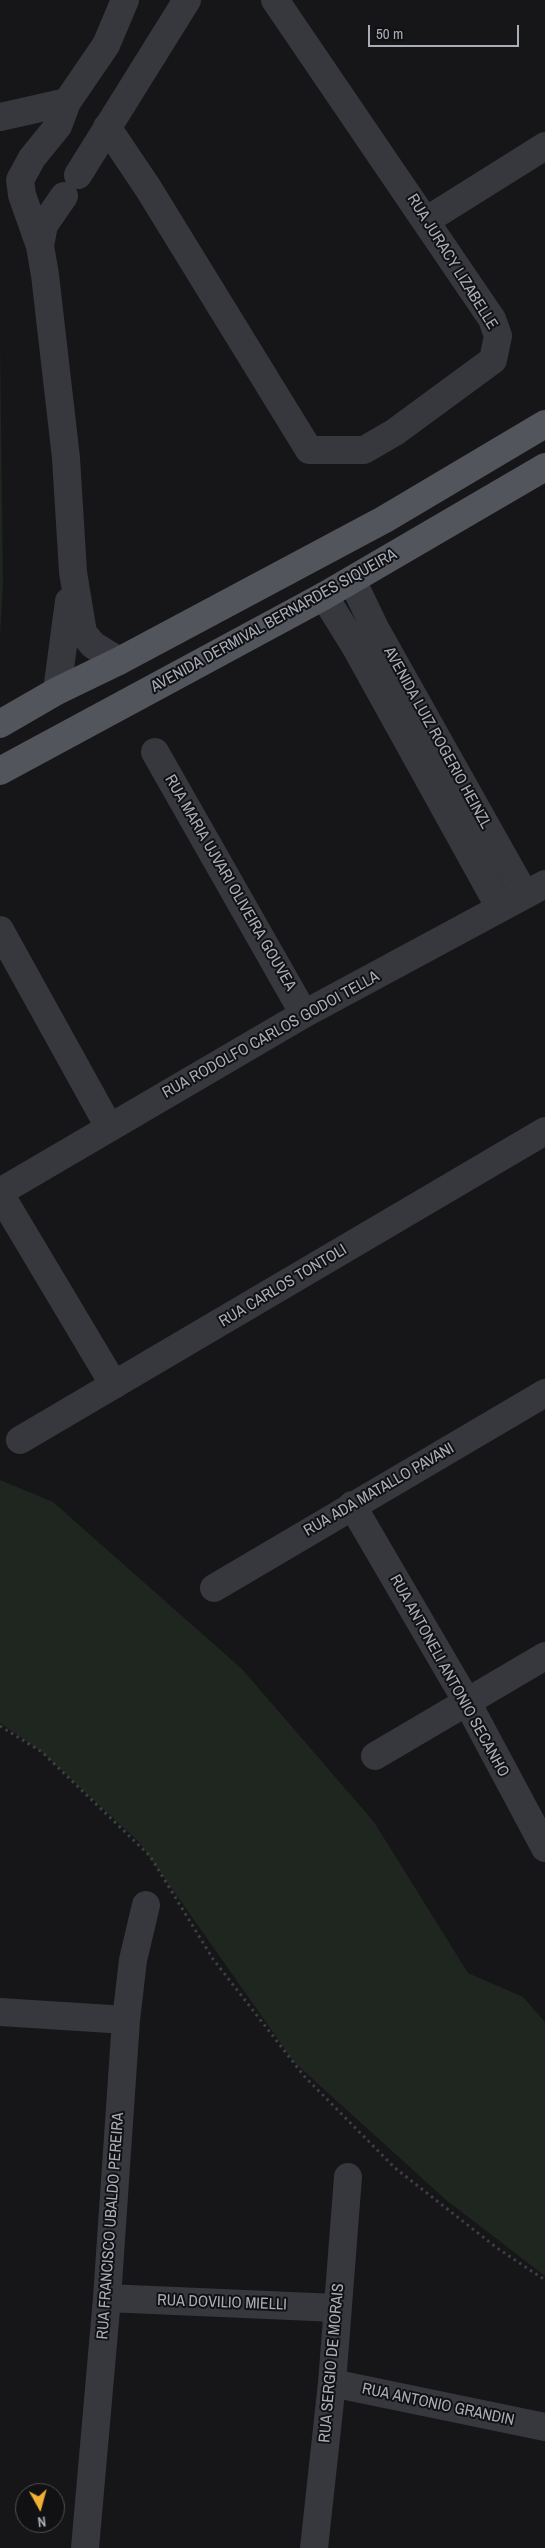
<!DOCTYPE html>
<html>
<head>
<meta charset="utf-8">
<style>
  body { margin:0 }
  #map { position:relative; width:545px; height:2548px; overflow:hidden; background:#161618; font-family:"Archivo Narrow",sans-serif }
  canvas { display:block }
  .north { position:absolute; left:15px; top:2483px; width:50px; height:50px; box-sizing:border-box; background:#111113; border:1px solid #4d4f55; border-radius:50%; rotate:173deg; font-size:14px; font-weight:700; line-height:20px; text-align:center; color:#a8adb8 }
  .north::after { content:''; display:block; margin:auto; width:18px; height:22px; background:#f2b134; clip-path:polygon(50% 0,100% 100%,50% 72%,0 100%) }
  .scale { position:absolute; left:368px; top:25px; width:151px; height:22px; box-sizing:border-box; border:2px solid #a8adb8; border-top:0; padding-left:6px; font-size:15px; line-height:18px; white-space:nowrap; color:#a8adb8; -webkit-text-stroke:4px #111113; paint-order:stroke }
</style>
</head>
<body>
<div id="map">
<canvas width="545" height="2548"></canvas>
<div class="north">N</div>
<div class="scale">50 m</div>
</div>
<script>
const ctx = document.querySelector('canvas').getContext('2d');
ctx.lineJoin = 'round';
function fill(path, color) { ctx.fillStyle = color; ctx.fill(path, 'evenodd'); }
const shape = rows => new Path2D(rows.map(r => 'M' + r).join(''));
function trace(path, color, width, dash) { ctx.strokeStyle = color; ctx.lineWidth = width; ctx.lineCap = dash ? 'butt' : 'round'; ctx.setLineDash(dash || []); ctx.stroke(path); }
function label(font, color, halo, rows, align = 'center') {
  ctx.font = font + ' "Archivo Narrow",sans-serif'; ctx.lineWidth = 4; ctx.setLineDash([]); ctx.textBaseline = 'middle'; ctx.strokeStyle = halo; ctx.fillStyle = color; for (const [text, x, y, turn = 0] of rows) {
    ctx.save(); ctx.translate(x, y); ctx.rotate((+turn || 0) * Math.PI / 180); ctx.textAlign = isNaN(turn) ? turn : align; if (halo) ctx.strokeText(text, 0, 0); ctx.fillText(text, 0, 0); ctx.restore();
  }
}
fill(shape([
  [0,341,3,584,0,636],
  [0,1480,53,1502,242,1669,374,1822,468,1973,523,1997,545,2022,545,2276,446,2200,294,2062,139,1842,42,1752,0,1723]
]), '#1e261f');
trace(shape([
  [0,1726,42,1752,150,1856,213,1959,304,2076,395,2168,497,2248,545,2280]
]), '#3d3f44', 3, [2.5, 4]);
trace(shape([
  [67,102,58,126,32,158,20,180,22,195,40,246,45,275,66,458,73,572,83,633,93,645,119,661],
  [0,117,67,102,106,45,125,0],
  [107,127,148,188,309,450,364,450,395,432,493,360,498,336,492,319,275,0],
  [78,175,187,0],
  [427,220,545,146],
  [40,246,44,225,64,196],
  [352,580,375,628,525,895],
  [324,596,355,646,500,908],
  [57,691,69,601],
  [155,752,304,1014],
  [0,930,109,1127],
  [0,1192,304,1014,545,884],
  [0,1194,114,1385],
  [20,1440,545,1131],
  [352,1505,467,1702,545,1848],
  [214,1588,545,1393],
  [375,1756,545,1656],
  [0,2012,126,2020],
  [107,2298,336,2308],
  [332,2383,545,2427],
  [85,2548,107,2298,126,2020,133,1960,146,1905],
  [314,2548,332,2383,348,2177]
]), '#37383d', 28);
trace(shape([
  [0,724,57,691,119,661,385,519,545,424],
  [0,771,324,596,545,467]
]), '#53555c', 28);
label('16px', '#a8adb8', '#111113', [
  ["RUA JURACY LIZABELLE",452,262,58],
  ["AVENIDA DERMIVAL BERNARDES SIQUEIRA",274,621,-29],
  ["AVENIDA LUIZ ROGERIO HEINZL",437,738,61],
  ["RUA MARIA UJVARI OLIVEIRA GOUVEA",230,883,60],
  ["RUA RODOLFO CARLOS GODOI TELLA",271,1035,-29],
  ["RUA CARLOS TONTOLI",283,1286,-31],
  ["RUA ADA MATALLO PAVANI",379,1490,-30],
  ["RUA ANTONELI ANTONIO SECANHO",449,1676,61],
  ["RUA FRANCISCO UBALDO PEREIRA",111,2226,-86],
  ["RUA DOVILIO MIELLI",222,2303,2],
  ["RUA SERGIO DE MORAIS",332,2363,-85],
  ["RUA ANTONIO GRANDIN",438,2405,12]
]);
</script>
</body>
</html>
